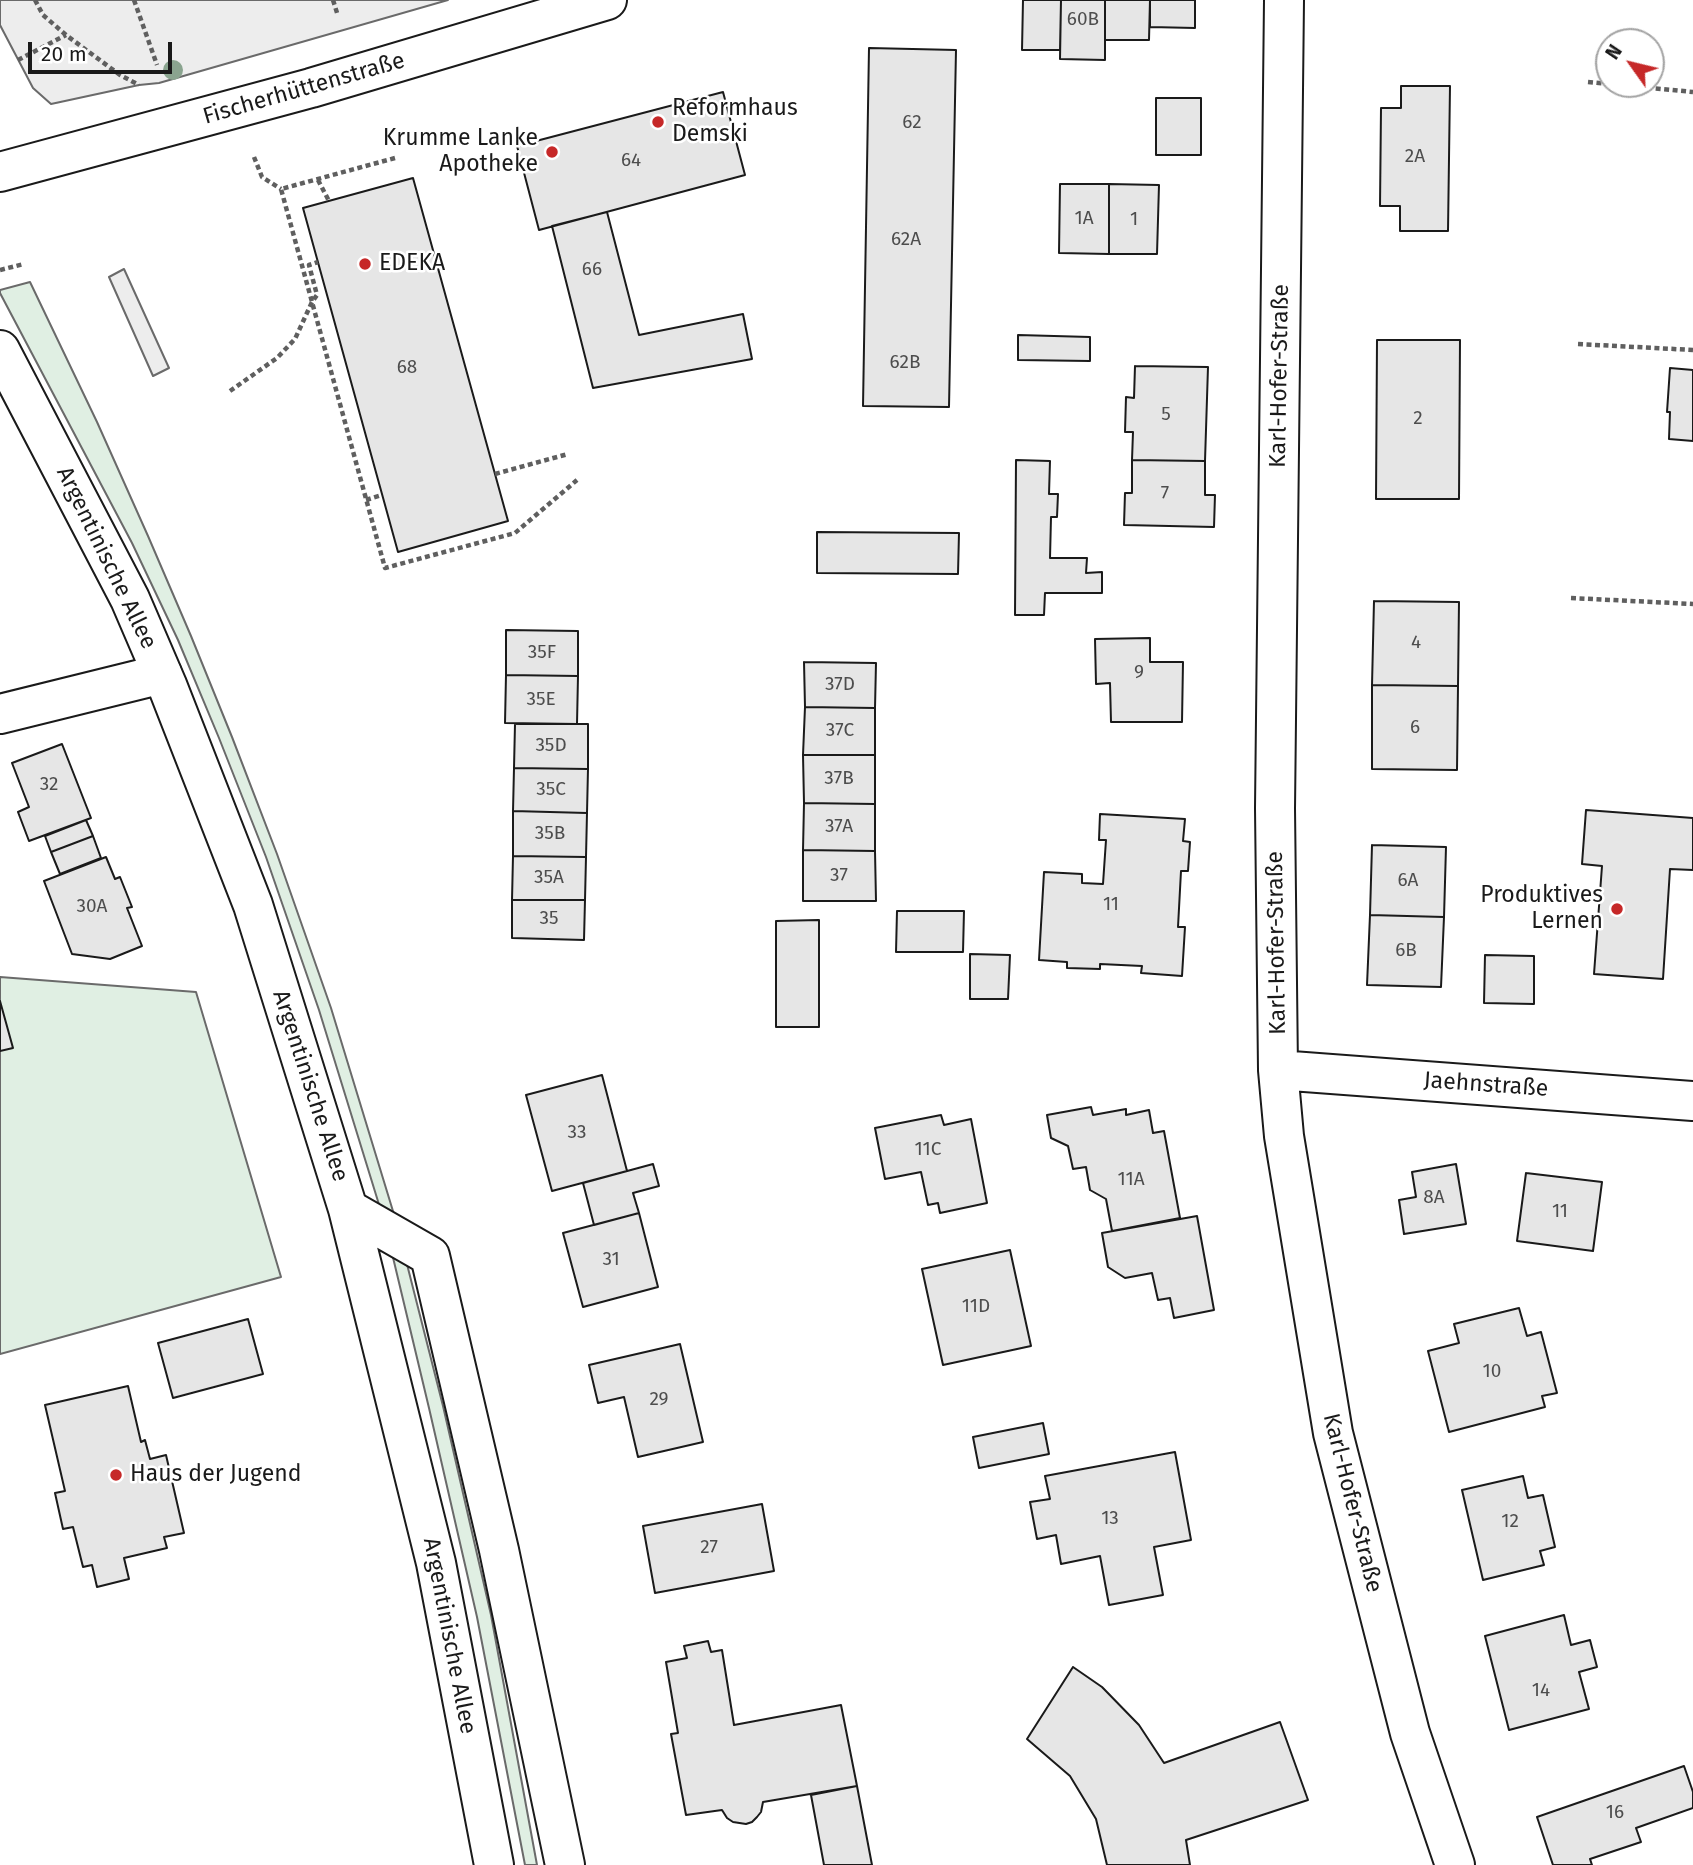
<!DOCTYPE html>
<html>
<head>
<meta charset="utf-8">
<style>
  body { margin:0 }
  #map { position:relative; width:1693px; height:1865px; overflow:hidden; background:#fff; font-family:"Fira Sans",sans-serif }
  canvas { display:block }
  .north { position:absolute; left:1595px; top:28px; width:70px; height:70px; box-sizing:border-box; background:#fff; border:2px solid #a3a3a3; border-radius:50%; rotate:304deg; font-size:19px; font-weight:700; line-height:28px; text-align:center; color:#1a1a1a }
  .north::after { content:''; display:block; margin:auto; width:24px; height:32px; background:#c62828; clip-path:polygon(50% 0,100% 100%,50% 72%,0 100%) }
  .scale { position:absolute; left:28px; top:42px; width:144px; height:32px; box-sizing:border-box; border:4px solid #1a1a1a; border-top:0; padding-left:9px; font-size:21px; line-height:24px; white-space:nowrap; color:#1a1a1a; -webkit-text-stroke:5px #fff; paint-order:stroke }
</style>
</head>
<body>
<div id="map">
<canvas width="1693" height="1865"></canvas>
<div class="north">N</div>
<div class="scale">20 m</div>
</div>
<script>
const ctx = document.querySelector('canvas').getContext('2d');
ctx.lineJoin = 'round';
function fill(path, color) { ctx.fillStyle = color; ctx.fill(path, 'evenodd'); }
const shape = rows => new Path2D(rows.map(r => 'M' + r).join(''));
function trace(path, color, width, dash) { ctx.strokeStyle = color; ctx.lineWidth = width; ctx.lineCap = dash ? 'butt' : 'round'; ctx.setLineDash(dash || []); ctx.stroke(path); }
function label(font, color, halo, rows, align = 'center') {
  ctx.font = font + ' "Fira Sans",sans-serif'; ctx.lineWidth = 5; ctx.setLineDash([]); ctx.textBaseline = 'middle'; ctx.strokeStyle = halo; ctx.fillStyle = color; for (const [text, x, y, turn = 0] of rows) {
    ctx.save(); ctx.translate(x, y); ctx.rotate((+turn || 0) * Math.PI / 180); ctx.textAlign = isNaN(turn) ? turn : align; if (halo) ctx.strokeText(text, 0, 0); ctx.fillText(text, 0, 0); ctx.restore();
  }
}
const green = shape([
  [30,282,97,422,148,536,191,636,232,737,277,854,331,1008,396,1221,443,1406,491,1615,537,1865,525,1865,477,1617,429,1408,385,1224,319,1010,266,857,219,738,178,640,132,543,0,293,0,290,30,282],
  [0,977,196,992,281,1277,0,1354,0,977]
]);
fill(green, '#e0efe3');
trace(green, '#6a6a6a', 2);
const parking = shape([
  [0,0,448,0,159,83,139,85,51,104,33,88,0,25,0,0],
  [124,269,169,368,153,376,109,277,124,269]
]);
fill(parking, '#ededed');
trace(parking, '#6a6a6a', 2);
const building = shape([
  [1023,0,1061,0,1060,50,1022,50,1023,0],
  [1061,0,1105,0,1105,60,1060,59,1061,0],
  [1105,0,1150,0,1149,40,1105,40,1105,0],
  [1150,0,1195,0,1195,28,1150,27,1150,0],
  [869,48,956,50,949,407,863,406,869,48],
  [1401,86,1450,86,1448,231,1400,231,1400,206,1380,206,1381,108,1401,108,1401,86],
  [723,92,745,175,539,230,517,146,723,92],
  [1156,98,1201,98,1201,155,1156,155,1156,98],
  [413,178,508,521,398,552,303,208,413,178],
  [1060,184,1109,184,1109,254,1059,253,1060,184],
  [1109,184,1159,185,1157,254,1109,254,1109,184],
  [607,212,639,335,743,314,752,359,593,388,552,226,607,212],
  [1018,335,1090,337,1090,361,1018,360,1018,335],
  [1377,340,1460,340,1459,499,1376,499,1377,340],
  [1135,366,1208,367,1205,461,1132,460,1133,432,1125,432,1126,397,1134,398,1135,366],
  [1670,368,1693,370,1693,441,1669,439,1670,412,1667,412,1670,368],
  [1016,460,1050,461,1049,494,1058,494,1057,517,1051,517,1050,558,1087,558,1086,573,1102,572,1102,593,1045,593,1044,615,1015,615,1016,460],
  [1132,460,1205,461,1205,495,1215,495,1214,527,1124,525,1125,493,1132,493,1132,460],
  [817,532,959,533,958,574,817,573,817,532],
  [1374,601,1459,602,1458,686,1372,685,1374,601],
  [506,630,578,631,578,676,506,675,506,630],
  [1150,638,1150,662,1183,662,1182,722,1111,722,1110,683,1096,684,1095,639,1150,638],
  [804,662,876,663,875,708,805,707,804,662],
  [506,675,578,676,577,724,505,723,506,675],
  [1372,685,1458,686,1457,770,1372,769,1372,685],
  [805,707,875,708,875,755,803,755,805,707],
  [515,724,588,724,588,769,514,768,515,724],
  [62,744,91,818,29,841,18,812,29,807,12,763,62,744],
  [803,755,875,755,875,804,804,803,803,755],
  [514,768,588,769,587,813,513,811,514,768],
  [804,803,875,804,875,851,803,850,804,803],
  [1586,810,1693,818,1693,870,1670,869,1663,979,1594,974,1602,866,1582,864,1586,810],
  [513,811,587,813,586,857,513,856,513,811],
  [1100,814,1185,819,1183,841,1190,842,1188,871,1181,871,1178,927,1185,927,1182,976,1141,973,1142,966,1100,964,1100,969,1067,968,1067,962,1039,960,1044,872,1082,874,1082,883,1103,884,1106,840,1099,840,1100,814],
  [86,820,93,836,51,852,45,836,86,820],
  [93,836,101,858,60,874,51,852,93,836],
  [1372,845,1446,847,1444,917,1370,915,1372,845],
  [803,850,875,851,876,901,803,901,803,850],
  [513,856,586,857,585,900,512,900,513,856],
  [106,857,115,879,120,877,132,907,127,908,142,946,110,959,72,954,44,881,106,857],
  [512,900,585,900,584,940,512,938,512,900],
  [897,911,964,911,963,952,896,952,897,911],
  [1370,915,1444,917,1441,987,1367,985,1370,915],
  [819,920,819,1027,776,1027,776,921,819,920],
  [970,954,1010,955,1008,999,970,999,970,954],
  [1485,955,1534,956,1534,1004,1484,1003,1485,955],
  [0,1001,13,1048,0,1051,0,1001],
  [602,1075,627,1171,552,1191,526,1095,602,1075],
  [1091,1107,1093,1115,1126,1109,1126,1115,1149,1110,1153,1133,1164,1131,1180,1218,1112,1231,1106,1199,1090,1190,1086,1167,1073,1169,1068,1146,1051,1138,1047,1115,1091,1107],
  [941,1115,944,1125,971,1119,987,1203,940,1213,938,1203,928,1205,921,1172,885,1179,875,1128,941,1115],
  [653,1164,659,1186,633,1193,639,1213,594,1225,583,1183,653,1164],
  [1456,1164,1466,1224,1404,1234,1399,1200,1416,1197,1412,1172,1456,1164],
  [1526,1173,1602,1182,1593,1251,1517,1241,1526,1173],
  [639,1213,658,1287,583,1307,563,1233,639,1213],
  [1197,1216,1214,1310,1174,1318,1170,1298,1158,1300,1152,1273,1125,1278,1108,1267,1102,1233,1197,1216],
  [1010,1250,1031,1346,943,1365,922,1269,1010,1250],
  [1519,1308,1527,1336,1541,1332,1557,1393,1542,1396,1545,1407,1449,1432,1428,1351,1459,1343,1454,1324,1519,1308],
  [248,1319,263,1374,173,1398,158,1343,248,1319],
  [680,1344,703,1442,638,1457,624,1397,598,1403,589,1365,680,1344],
  [128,1386,141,1442,145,1440,150,1459,166,1455,184,1533,164,1537,167,1548,124,1558,129,1579,97,1587,92,1565,83,1567,73,1527,63,1529,55,1493,65,1491,45,1405,128,1386],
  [1043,1423,1049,1454,979,1468,973,1437,1043,1423],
  [1175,1452,1191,1540,1154,1547,1163,1595,1109,1605,1100,1556,1061,1564,1056,1535,1037,1539,1030,1502,1050,1499,1045,1476,1175,1452],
  [1523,1476,1528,1498,1543,1495,1555,1547,1540,1551,1544,1565,1483,1580,1462,1490,1523,1476],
  [762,1504,774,1571,655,1593,643,1526,762,1504],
  [1564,1615,1571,1645,1590,1640,1597,1667,1579,1672,1589,1709,1509,1730,1485,1636,1564,1615],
  [708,1641,711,1652,722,1650,734,1725,841,1705,857,1786,763,1802,761,1812,757,1817,752,1822,746,1824,733,1822,727,1818,722,1810,686,1815,671,1734,678,1733,666,1662,687,1658,684,1646,708,1641],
  [1073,1667,1102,1687,1139,1725,1164,1763,1280,1722,1308,1800,1186,1840,1190,1865,1107,1865,1096,1819,1070,1776,1027,1739,1073,1667],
  [1684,1766,1693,1792,1693,1808,1636,1828,1641,1842,1590,1859,1592,1865,1553,1865,1537,1817,1684,1766],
  [857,1786,872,1865,824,1865,811,1795,857,1786]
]);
fill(building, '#e6e6e6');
trace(building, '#1a1a1a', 2);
const minor = shape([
  [1284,0,1275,808,1278,1070,1284,1136,1333,1433,1410,1733,1455,1865],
  [0,172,311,88,607,0],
  [0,714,162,674],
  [1278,1070,1693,1101]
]);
const major = shape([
  [0,350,130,599,167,685,253,905,348,1209,436,1563,494,1865],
  [348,1209,430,1256,499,1550,565,1865]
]);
trace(minor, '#1a1a1a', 42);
trace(major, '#1a1a1a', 42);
trace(shape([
  [35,0,43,15,66,35,120,75,139,85],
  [134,0,157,65],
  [333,0,338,16],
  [18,60,66,35],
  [1588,82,1693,92],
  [254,157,262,177,281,189],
  [395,158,281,189,385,568,515,533,577,480],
  [318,180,329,201],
  [0,270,24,264],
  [1578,344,1693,350],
  [230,391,277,358,295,339,312,302,317,295,309,265,318,262],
  [495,474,568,454],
  [366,500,382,495],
  [1571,598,1693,604]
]), '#5f5f5f', 4.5, [5, 3.5]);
trace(minor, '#fff', 38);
trace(major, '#fff', 38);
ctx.fillStyle = '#8aa48f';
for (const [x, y] of [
  [173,70]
]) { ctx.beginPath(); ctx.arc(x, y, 10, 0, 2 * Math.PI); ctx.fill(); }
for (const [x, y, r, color] of [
  [658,122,7,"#c62828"],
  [552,152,7,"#c62828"],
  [365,264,7,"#c62828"],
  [1617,909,7,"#c62828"],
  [116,1475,7,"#c62828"]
]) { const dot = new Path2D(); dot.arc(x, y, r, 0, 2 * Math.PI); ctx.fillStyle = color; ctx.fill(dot); trace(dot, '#fff', 2.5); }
label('19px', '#4d4d4d', null, [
  ["60B",1083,20],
  ["62",912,123],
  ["2A",1415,157],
  ["64",631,161],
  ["1A",1084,219],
  ["1",1134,220],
  ["62A",906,240],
  ["66",592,270],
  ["62B",905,363],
  ["68",407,368],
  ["5",1166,415],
  ["2",1418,419],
  ["7",1165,494],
  ["4",1416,643],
  ["35F",542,653],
  ["9",1139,673],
  ["37D",840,685],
  ["35E",541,700],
  ["6",1415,728],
  ["37C",840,731],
  ["35D",551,746],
  ["37B",839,779],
  ["32",49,785],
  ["35C",551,790],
  ["37A",839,827],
  ["35B",550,834],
  ["37",839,876],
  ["35A",549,878],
  ["6A",1408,881],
  ["11",1111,905],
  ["30A",92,907],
  ["35",549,919],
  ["6B",1406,951],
  ["33",577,1133],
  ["11C",928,1150],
  ["11A",1131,1180],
  ["8A",1434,1198],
  ["11",1560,1212],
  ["31",611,1260],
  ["11D",976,1307],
  ["10",1492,1372],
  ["29",659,1400],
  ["13",1110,1519],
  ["12",1510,1522],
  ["27",709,1548],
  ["14",1541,1691],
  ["16",1615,1813]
]);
label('23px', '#1a1a1a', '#fff', [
  ["Fischerhüttenstraße",304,89,-16],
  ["Karl-Hofer-Straße",1280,376,-89],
  ["Argentinische Allee",106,558,64],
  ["Karl-Hofer-Straße",1277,943,-91],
  ["Jaehnstraße",1486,1085,4],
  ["Argentinische Allee",310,1086,72],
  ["Karl-Hofer-Straße",1352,1503,76],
  ["Argentinische Allee",449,1636,79]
]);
label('23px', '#1a1a1a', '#fff', [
  ["Reformhaus",672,109],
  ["Demski",672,135],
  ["Krumme Lanke",538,139,"right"],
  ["Apotheke",538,165,"right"],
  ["EDEKA",379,264],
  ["Produktives",1603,896,"right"],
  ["Lernen",1603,922,"right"],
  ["Haus der Jugend",130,1475]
], 'left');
</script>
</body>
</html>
